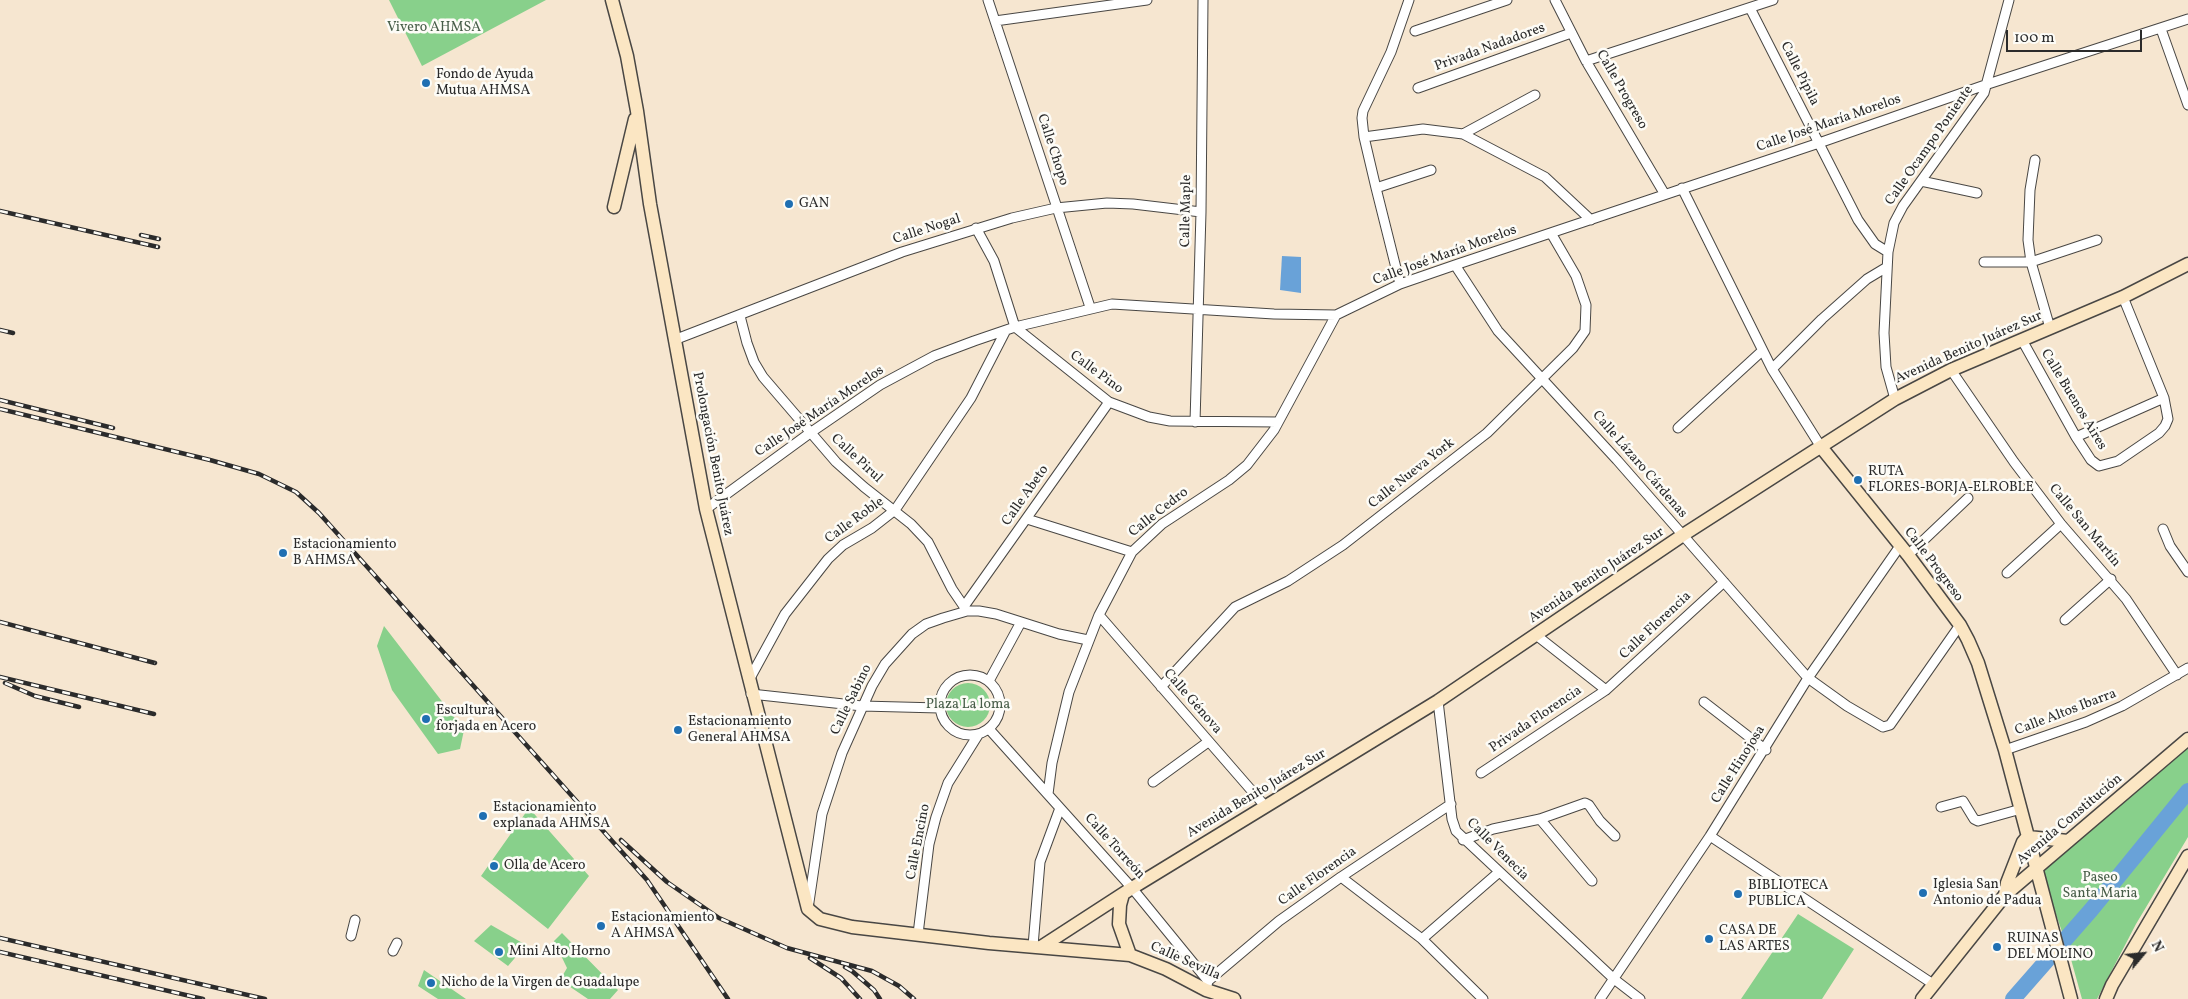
<!DOCTYPE html>
<html>
<head>
<meta charset="utf-8">
<style>
  body { margin:0 }
  #map { position:relative; width:2188px; height:999px; overflow:hidden; background:#f6e6d0; font-family:Vollkorn,serif }
  canvas { display:block }
  .north { position:absolute; left:2118px; top:929px; width:50px; height:50px; -webkit-text-stroke:4px #fdfcf7; paint-order:stroke; rotate:62deg; font-size:14px; font-weight:700; line-height:20px; text-align:center; color:#2b2b2b }
  .north::after { content:''; display:block; margin:auto; width:18px; height:22px; background:#2b2b2b; clip-path:polygon(50% 0,100% 100%,50% 72%,0 100%) }
  .scale { position:absolute; left:2006px; top:30px; width:136px; height:22px; box-sizing:border-box; border:2px solid #2b2b2b; border-top:0; padding-left:6px; font-size:15px; line-height:18px; white-space:nowrap; color:#2b2b2b; -webkit-text-stroke:4px #fdfcf7; paint-order:stroke }
</style>
</head>
<body>
<div id="map">
<canvas width="2188" height="999"></canvas>
<div class="north">N</div>
<div class="scale">100 m</div>
</div>
<script>
const ctx = document.querySelector('canvas').getContext('2d');
ctx.lineJoin = 'round';
function fill(path, color) { ctx.fillStyle = color; ctx.fill(path, 'evenodd'); }
const shape = rows => new Path2D(rows.map(r => 'M' + r).join(''));
function trace(path, color, width, dash) { ctx.strokeStyle = color; ctx.lineWidth = width; ctx.lineCap = dash ? 'butt' : 'round'; ctx.setLineDash(dash || []); ctx.stroke(path); }
function label(font, color, halo, rows, align = 'center') {
  ctx.font = font + ' Vollkorn,serif'; ctx.lineWidth = 5; ctx.setLineDash([]); ctx.textBaseline = 'middle'; ctx.strokeStyle = halo; ctx.fillStyle = color; for (const [text, x, y, turn = 0] of rows) {
    ctx.save(); ctx.translate(x, y); ctx.rotate((+turn || 0) * Math.PI / 180); ctx.textAlign = isNaN(turn) ? turn : align; if (halo) ctx.strokeText(text, 0, 0); ctx.fillText(text, 0, 0); ctx.restore();
  }
}
fill(shape([
  [389,0,546,0,422,66],
  [384,626,464,730,460,749,438,754,392,690,377,646],
  '946 705a22 22 0 1 1 44 0a22 22 0 1 1-44 0Z',
  [2188,743,2188,837,2136,924,2097,999,2082,999,2069,952,2041,871],
  [529,808,589,876,548,929,481,876],
  [1798,914,1854,949,1822,999,1741,999],
  [491,925,526,945,508,966,474,941],
  [562,933,618,990,610,999,588,999,560,980,567,968,554,941],
  [424,970,466,999,438,999,418,986]
]), '#88d08b');
fill(shape([
  [1282,256,1301,257,1301,293,1280,290]
]), '#69a2d8');
trace(shape([
  [2013,999,2091,910,2188,791]
]), '#69a2d8', 16);
const street = shape([
  [988,0,1090,307],
  [1555,0,1586,61,1664,193],
  [1750,8,1858,220,1875,244,1888,252],
  [995,21,1147,0],
  [2161,29,2188,105],
  [1415,31,1507,0],
  [1586,61,1773,0],
  [1418,88,1571,33],
  [1463,134,1535,95],
  [1364,137,1423,129,1463,134,1545,177,1591,220],
  [2035,160,2030,190,2028,240,2031,262,2050,328],
  [1921,181,1977,193],
  [1376,188,1431,170],
  [1682,188,1772,369,1821,447],
  [976,228,994,261,1015,327,1109,402,1149,417,1170,421,1278,422],
  [1984,262,2031,262,2097,240],
  [1455,265,1498,331,1617,460,1808,678,1847,706,1883,727,1890,725,1960,625],
  [1400,284,1376,188,1364,137,1362,118,1363,111,1391,52,1409,0],
  [740,316,747,343,754,362,763,377,836,462,864,487,911,524,928,542,952,589,967,611],
  [674,340,902,252,1012,218,1056,208,1107,203,1133,204,1201,212],
  [2022,340,2076,437,2091,460,2099,466,2118,461,2159,433,2165,426,2168,419,2164,398,2123,297],
  [1772,369,1822,319,1867,279,1887,267],
  [1951,370,2014,462,2061,524,2126,599,2177,675],
  [1895,399,1886,367,1884,333,1888,252,1894,223,1903,206,1984,93,2009,0],
  [1195,422,1201,212,1203,0],
  [1678,428,1762,351],
  [2076,437,2164,398],
  [706,509,810,433,880,385,934,356,974,341,1015,327,1112,304,1274,314,1336,315,1400,284,1455,265,1819,143,1988,84,2188,19],
  [1027,519,1132,552],
  [2163,529,2170,546,2188,572],
  [1908,555,1968,498],
  [2007,573,2061,524],
  [965,605,1109,402],
  [1099,615,1265,806],
  [2065,620,2111,579],
  [1536,635,1606,690],
  '940 705a30 30 0 1 1 60 0a30 30 0 1 1-60 0Z',
  [749,680,785,614,828,559,843,545,872,528,895,510,971,398,1006,330],
  [989,681,1021,622],
  [1161,687,1235,607,1288,581,1343,545,1487,433,1573,348,1585,331,1586,305,1576,276,1551,233],
  [751,694,862,706,939,708],
  [1438,701,1452,819,1456,831,1614,979,1640,999],
  [1704,702,1766,750],
  [989,729,1132,888,1208,981,1206,990],
  [2005,750,2086,722,2122,706,2188,668],
  [1481,773,1606,690,1724,582],
  [1153,782,1208,742],
  [1048,794,1052,763,1069,692,1099,615,1132,552,1162,524,1229,480,1247,465,1274,430,1336,315],
  [1941,807,1963,801,1974,819,1978,821,2021,809],
  [1540,819,1592,881],
  [1710,836,1933,984],
  [1463,840,1493,829,1540,819,1585,803,1589,805,1600,821,1615,836],
  [1341,877,1422,939,1483,999],
  [809,902,822,814,842,753,872,686,885,664,912,634,926,624,943,618,967,611,979,611,996,614,1059,634,1088,640],
  [918,934,929,844,936,817,948,783,978,735],
  [351,936,355,920],
  [1422,939,1498,873],
  [1033,946,1040,862,1060,808],
  [393,951,397,943],
  [1208,981,1279,921,1341,877,1451,804],
  [1600,999,1710,836,1808,678,1900,546]
]);
const secondary = shape([
  [612,0,627,56,637,111,650,204,706,509,808,909,820,919,852,927,989,943,1130,955,1166,969,1206,990,1234,999],
  [614,207,635,119],
  [1821,447,1908,555,1960,625,1968,640,1978,663,2005,750,2071,999],
  [2028,837,2068,841],
  [1123,894,1120,905,1119,924,1130,955],
  [2005,895,2007,883,2023,842,2028,836],
  [1041,947,1132,888,1438,701,1683,535,1895,399,1951,370,2123,297,2188,264],
  [1922,999,2005,895,2188,739],
  [2106,999,2112,985,2188,856]
]);
trace(street, '#494744', 11);
trace(secondary, '#494744', 15);
trace(street, '#fff', 9);
trace(secondary, '#fbe6c3', 12);
const rail = shape([
  [0,211,158,247],
  [141,235,159,239],
  [0,330,13,333],
  [0,400,113,428],
  [0,409,210,460,259,474,296,492,319,513,647,880,728,999],
  [0,622,155,663],
  [0,677,154,714],
  [5,683,35,696,79,707],
  [621,840,667,882,719,918,787,948,872,971,899,986,914,999],
  [0,938,265,999],
  [0,952,203,999],
  [810,958,841,978,860,999],
  [845,967,852,971,874,990,880,999]
]);
trace(rail, '#2b2b2b', 4.5);
trace(rail, '#fdfcf7', 2.5, [8]);
for (const [x, y, r, color] of [
  [426,83,5,"#1f6fb2"],
  [789,204,5,"#1f6fb2"],
  [1858,480,5,"#1f6fb2"],
  [283,553,5,"#1f6fb2"],
  [426,719,5,"#1f6fb2"],
  [678,730,5,"#1f6fb2"],
  [483,816,5,"#1f6fb2"],
  [494,866,5,"#1f6fb2"],
  [1923,893,5,"#1f6fb2"],
  [1738,894,5,"#1f6fb2"],
  [601,926,5,"#1f6fb2"],
  [1709,939,5,"#1f6fb2"],
  [1997,947,5,"#1f6fb2"],
  [499,952,5,"#1f6fb2"],
  [431,983,5,"#1f6fb2"]
]) { const dot = new Path2D(); dot.arc(x, y, r, 0, 2 * Math.PI); ctx.fillStyle = color; ctx.fill(dot); trace(dot, '#fdfcf7', 2); }
label('14px', '#475d48', '#fdfcf7', [
  ["Vivero AHMSA",434,28],
  ["Plaza La loma",968,705],
  ["Paseo",2100,878],
  ["Santa Maria",2100,894]
]);
label('14px', '#2b2b2b', '#fdfcf7', [
  ["Privada Nadadores",1490,48,-20],
  ["Calle Pípila",1799,74,63],
  ["Calle Progreso",1621,90,60],
  ["Calle José María Morelos",1829,124,-19],
  ["Calle Ocampo Poniente",1930,146,-55],
  ["Calle Chopo",1052,150,72],
  ["Calle Maple",1187,211,-89],
  ["Calle Nogal",927,230,-18],
  ["Calle José María Morelos",1445,256,-20],
  ["Avenida Benito Juárez Sur",1969,348,-24],
  ["Calle Pino",1096,373,36],
  ["Calle Buenos Aires",2073,400,59],
  ["Calle José María Morelos",820,412,-34],
  ["Prolongación Benito Juárez",712,454,79],
  ["Calle Pirul",856,459,43],
  ["Calle Lázaro Cárdenas",1639,465,49],
  ["Calle Nueva York",1412,474,-38],
  ["Calle Abeto",1026,496,-55],
  ["Calle Cedro",1159,513,-38],
  ["Calle Roble",855,521,-36],
  ["Calle San Martín",2084,526,50],
  ["Calle Progreso",1933,565,53],
  ["Avenida Benito Juárez Sur",1597,576,-34],
  ["Calle Florencia",1656,626,-43],
  ["Calle Sabino",852,700,-64],
  ["Calle Génova",1192,702,49],
  ["Calle Altos Ibarra",2066,713,-21],
  ["Privada Florencia",1536,720,-34],
  ["Calle Hinojosa",1739,765,-58],
  ["Avenida Benito Juárez Sur",1257,794,-31],
  ["Avenida Constitución",2070,820,-40],
  ["Calle Encino",919,842,-79],
  ["Calle Torreón",1114,847,48],
  ["Calle Venecia",1497,850,45],
  ["Calle Florencia",1318,877,-35],
  ["Calle Sevilla",1185,962,24]
]);
label('14px', '#2b2b2b', '#fdfcf7', [
  ["Fondo de Ayuda",436,75],
  ["Mutua AHMSA",436,91],
  ["GAN",799,204],
  ["RUTA",1868,472],
  ["FLORES-BORJA-ELROBLE",1868,488],
  ["Estacionamiento",293,545],
  ["B AHMSA",293,561],
  ["Escultura",436,711],
  ["forjada en Acero",436,727],
  ["Estacionamiento",688,722],
  ["General AHMSA",688,738],
  ["Estacionamiento",493,808],
  ["explanada AHMSA",493,824],
  ["Olla de Acero",504,866],
  ["Iglesia San",1933,885],
  ["Antonio de Padua",1933,901],
  ["BIBLIOTECA",1748,886],
  ["PUBLICA",1748,902],
  ["Estacionamiento",611,918],
  ["A AHMSA",611,934],
  ["CASA DE",1719,931],
  ["LAS ARTES",1719,947],
  ["RUINAS",2007,939],
  ["DEL MOLINO",2007,955],
  ["Mini Alto Horno",509,952],
  ["Nicho de la Virgen de Guadalupe",441,983]
], 'left');
</script>
</body>
</html>
